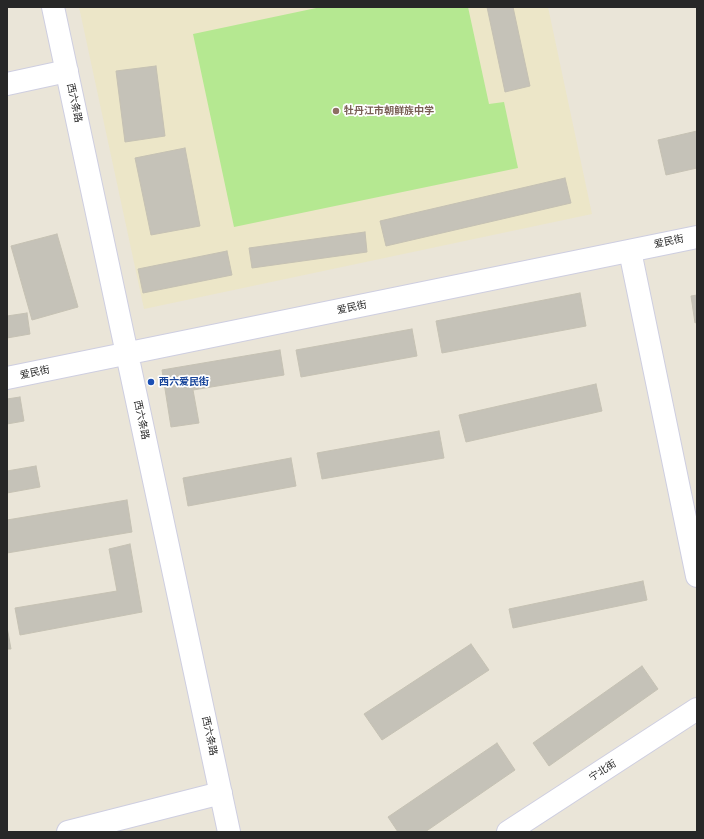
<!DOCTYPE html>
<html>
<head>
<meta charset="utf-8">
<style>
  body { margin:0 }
  #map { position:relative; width:704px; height:839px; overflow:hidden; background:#eae5d8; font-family:"Varela Round",sans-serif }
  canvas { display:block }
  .frame { position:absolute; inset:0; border:8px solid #272727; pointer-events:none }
</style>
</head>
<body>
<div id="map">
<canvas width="704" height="839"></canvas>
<div class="frame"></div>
</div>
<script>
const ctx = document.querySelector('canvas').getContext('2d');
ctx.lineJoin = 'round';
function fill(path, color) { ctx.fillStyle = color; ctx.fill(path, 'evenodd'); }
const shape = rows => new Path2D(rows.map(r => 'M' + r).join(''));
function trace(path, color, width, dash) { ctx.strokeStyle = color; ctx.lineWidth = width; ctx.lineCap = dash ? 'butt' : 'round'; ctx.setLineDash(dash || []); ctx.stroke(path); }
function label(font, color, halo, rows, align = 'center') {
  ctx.font = font + ' "Varela Round","Noto Sans SC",sans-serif'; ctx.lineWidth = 3.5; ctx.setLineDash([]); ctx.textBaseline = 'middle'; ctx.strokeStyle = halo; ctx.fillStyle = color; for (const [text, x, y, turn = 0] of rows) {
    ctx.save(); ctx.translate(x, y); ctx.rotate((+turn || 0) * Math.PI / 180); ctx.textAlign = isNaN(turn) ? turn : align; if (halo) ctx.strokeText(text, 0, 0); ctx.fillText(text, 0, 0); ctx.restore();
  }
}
fill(shape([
  [79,7,548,7,592,214,144,309]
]), '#ece6c8');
fill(shape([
  [321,7,468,7,489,104,504,102,518,168,234,227,193,34]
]), '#b5e891');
const building = shape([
  [487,7,513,7,530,86,505,92,487,7],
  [156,66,165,136,125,142,116,71,156,66],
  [697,131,697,168,666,175,658,140,697,131],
  [185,148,200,226,151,235,135,158,185,148],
  [565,178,571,203,386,246,380,221,565,178],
  [365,232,367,252,252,268,249,248,365,232],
  [57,234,78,307,32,320,11,246,57,234],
  [227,251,232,275,143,293,138,269,227,251],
  [580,293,586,326,442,353,436,321,580,293],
  [697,295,697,322,695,323,691,296,697,295],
  [27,313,30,334,7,338,7,316,27,313],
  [412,329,417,356,301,377,296,350,412,329],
  [280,350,284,375,193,390,199,423,171,427,162,370,280,350],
  [596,384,602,411,466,442,459,415,596,384],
  [20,397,24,421,7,424,7,399,20,397],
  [439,431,444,458,322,479,317,453,439,431],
  [291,458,296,486,188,506,183,478,291,458],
  [36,466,40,487,7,493,7,471,36,466],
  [127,500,132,532,7,553,7,520,127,500],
  [130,544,142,612,20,635,15,608,117,591,109,549,130,544],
  [643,581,647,600,513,628,509,609,643,581],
  [7,627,11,649,7,649,7,627],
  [471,644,489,670,382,740,364,714,471,644],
  [642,666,658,689,549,766,533,743,642,666],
  [497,743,515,770,425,832,398,832,388,817,497,743]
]);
fill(building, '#c5c2b8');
trace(building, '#c5c1b3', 1);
const minor = shape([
  [53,7,229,832],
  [7,84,67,71],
  [630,251,697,576],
  [7,378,697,237],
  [68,832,221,793],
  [508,832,697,709]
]);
trace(minor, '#cecee0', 24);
trace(minor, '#fff', 22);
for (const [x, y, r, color] of [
  [336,111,4,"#8d6e63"],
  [151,382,4,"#1a4fb4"]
]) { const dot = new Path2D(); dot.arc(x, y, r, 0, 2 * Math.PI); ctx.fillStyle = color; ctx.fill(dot); trace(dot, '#fff', 1.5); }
label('10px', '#272727', '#fff', [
  ["西六条路",74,103,78],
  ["爱民街",669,242,-12],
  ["爱民街",352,308,-12],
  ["爱民街",35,373,-12],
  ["西六条路",141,420,78],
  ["西六条路",209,736,78],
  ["宁北街",603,771,-33]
]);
label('bold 10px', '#785e54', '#fff', [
  ["牡丹江市朝鲜族中学",344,111]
], 'left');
label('bold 10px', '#164399', '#fff', [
  ["西六爱民街",159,382]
], 'left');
</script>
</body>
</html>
